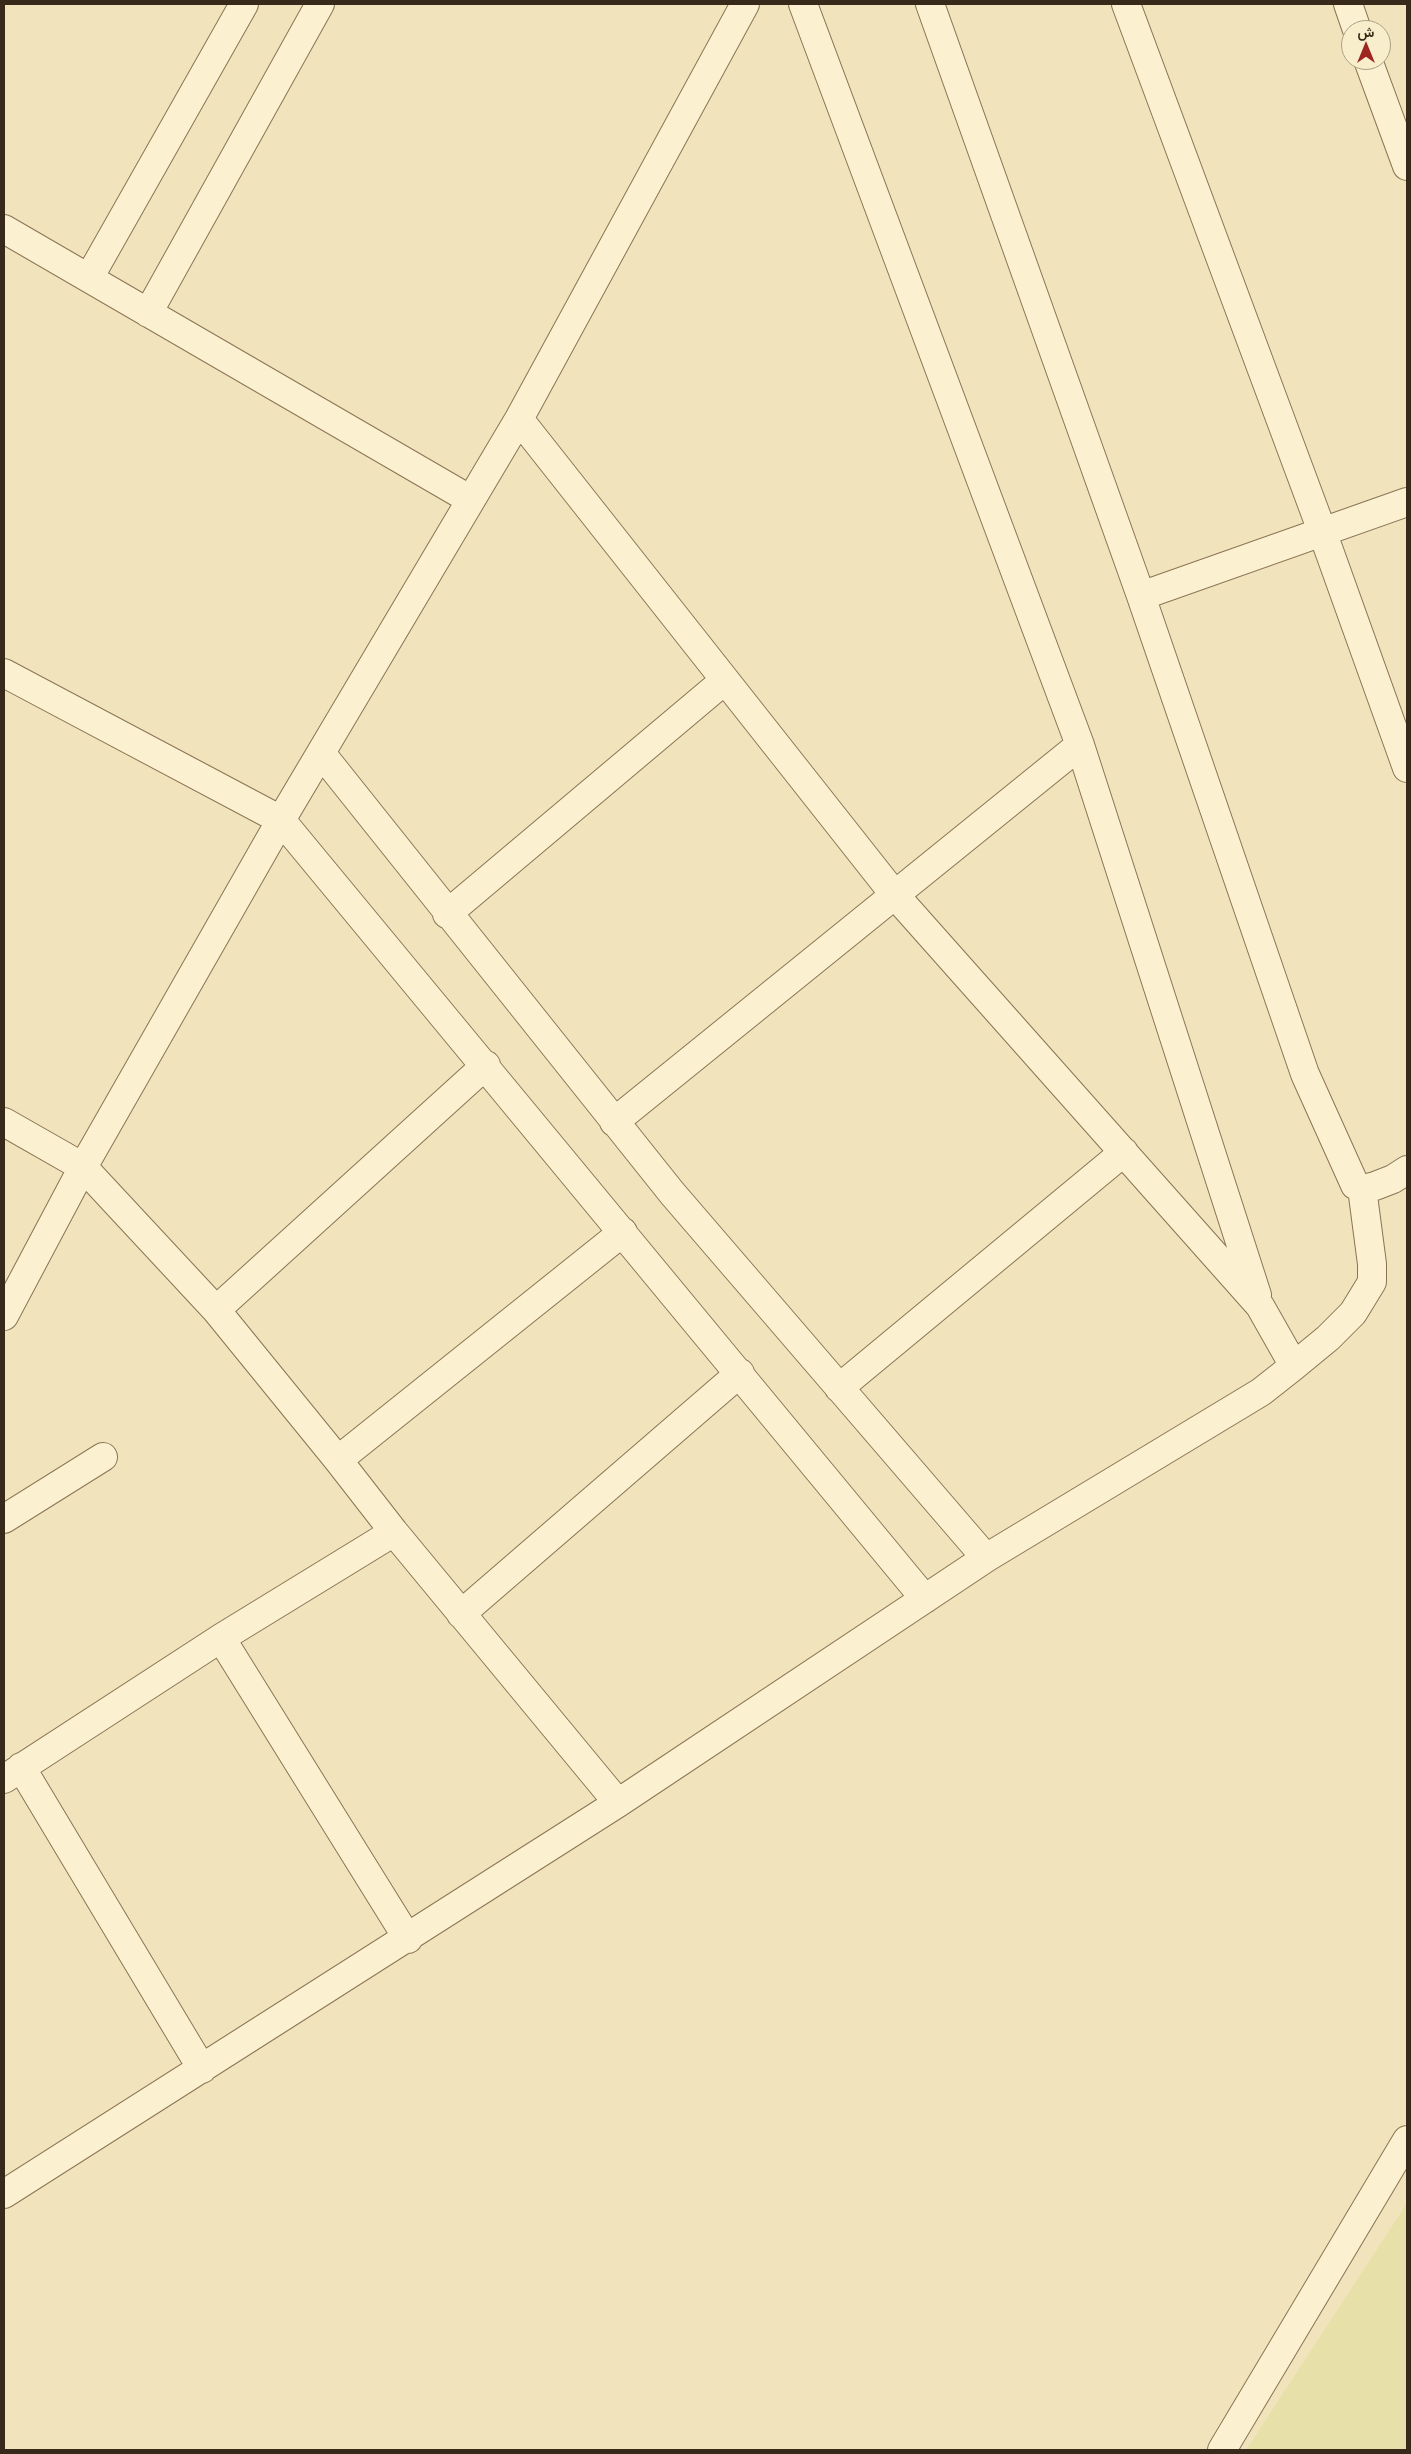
<!DOCTYPE html>
<html>
<head>
<meta charset="utf-8">
<style>
  body { margin:0 }
  #map { position:relative; width:1411px; height:2454px; overflow:hidden; background:#f1e4bc; font-family:Literata,Vazirmatn,serif }
  canvas { display:block }
  .frame { position:absolute; inset:0; border:5px solid #382a1b; pointer-events:none }
  .north { position:absolute; left:1341px; top:20px; width:50px; height:50px; box-sizing:border-box; background:#f8eecc; border:1px solid #aba085; border-radius:50%; rotate:0deg; font-size:14px; font-weight:700; line-height:20px; text-align:center; color:#382a1b }
  .north::after { content:''; display:block; margin:auto; width:18px; height:22px; background:#9d2620; clip-path:polygon(50% 0,100% 100%,50% 72%,0 100%) }
</style>
</head>
<body>
<div id="map">
<canvas width="1411" height="2454"></canvas>
<div class="frame"></div>
<div class="north">ش</div>
</div>
<script>
const ctx = document.querySelector('canvas').getContext('2d');
ctx.lineJoin = 'round';
function fill(path, color) { ctx.fillStyle = color; ctx.fill(path, 'evenodd'); }
const shape = rows => new Path2D(rows.map(r => 'M' + r).join(''));
function trace(path, color, width, dash) { ctx.strokeStyle = color; ctx.lineWidth = width; ctx.lineCap = dash ? 'butt' : 'round'; ctx.setLineDash(dash || []); ctx.stroke(path); }
fill(shape([
  [1407,2203,1407,2450,1246,2450]
]), '#e7e1a9');
const street = shape([
  [803,4,1080,745,1257,1295],
  [930,4,1141,596,1305,1074,1355,1185,1364,1189,1375,1186,1393,1179,1407,1170],
  [1126,4,1322,531,1407,768],
  [1348,4,1357,30],
  [1368,60,1407,166],
  [4,229,471,500],
  [89,278,244,4],
  [148,313,320,4],
  [1141,596,1407,502],
  [4,673,281,820,925,1599],
  [321,753,672,1193,986,1558],
  [447,914,725,680],
  [4,1122,83,1167,216,1310,338,1460,394,1532,618,1803],
  [614,1122,1080,745],
  [216,1310,486,1065],
  [4,1316,83,1167,281,820,519,419,745,4],
  [1294,1366,1328,1338,1353,1313,1372,1282,1372,1264,1362,1188],
  [839,1388,1124,1152],
  [338,1460,623,1232],
  [4,1519,103,1457],
  [461,1614,740,1373],
  [221,1638,408,1939],
  [21,1767,202,2069],
  [4,1779,221,1638,394,1532],
  [4,2194,618,1803,986,1558,1261,1392,1294,1366,1260,1306,894,894,519,419],
  [1222,2450,1407,2140]
]);
trace(street, '#8a7454', 30);
trace(street, '#fbf1d0', 28);
</script>
</body>
</html>
